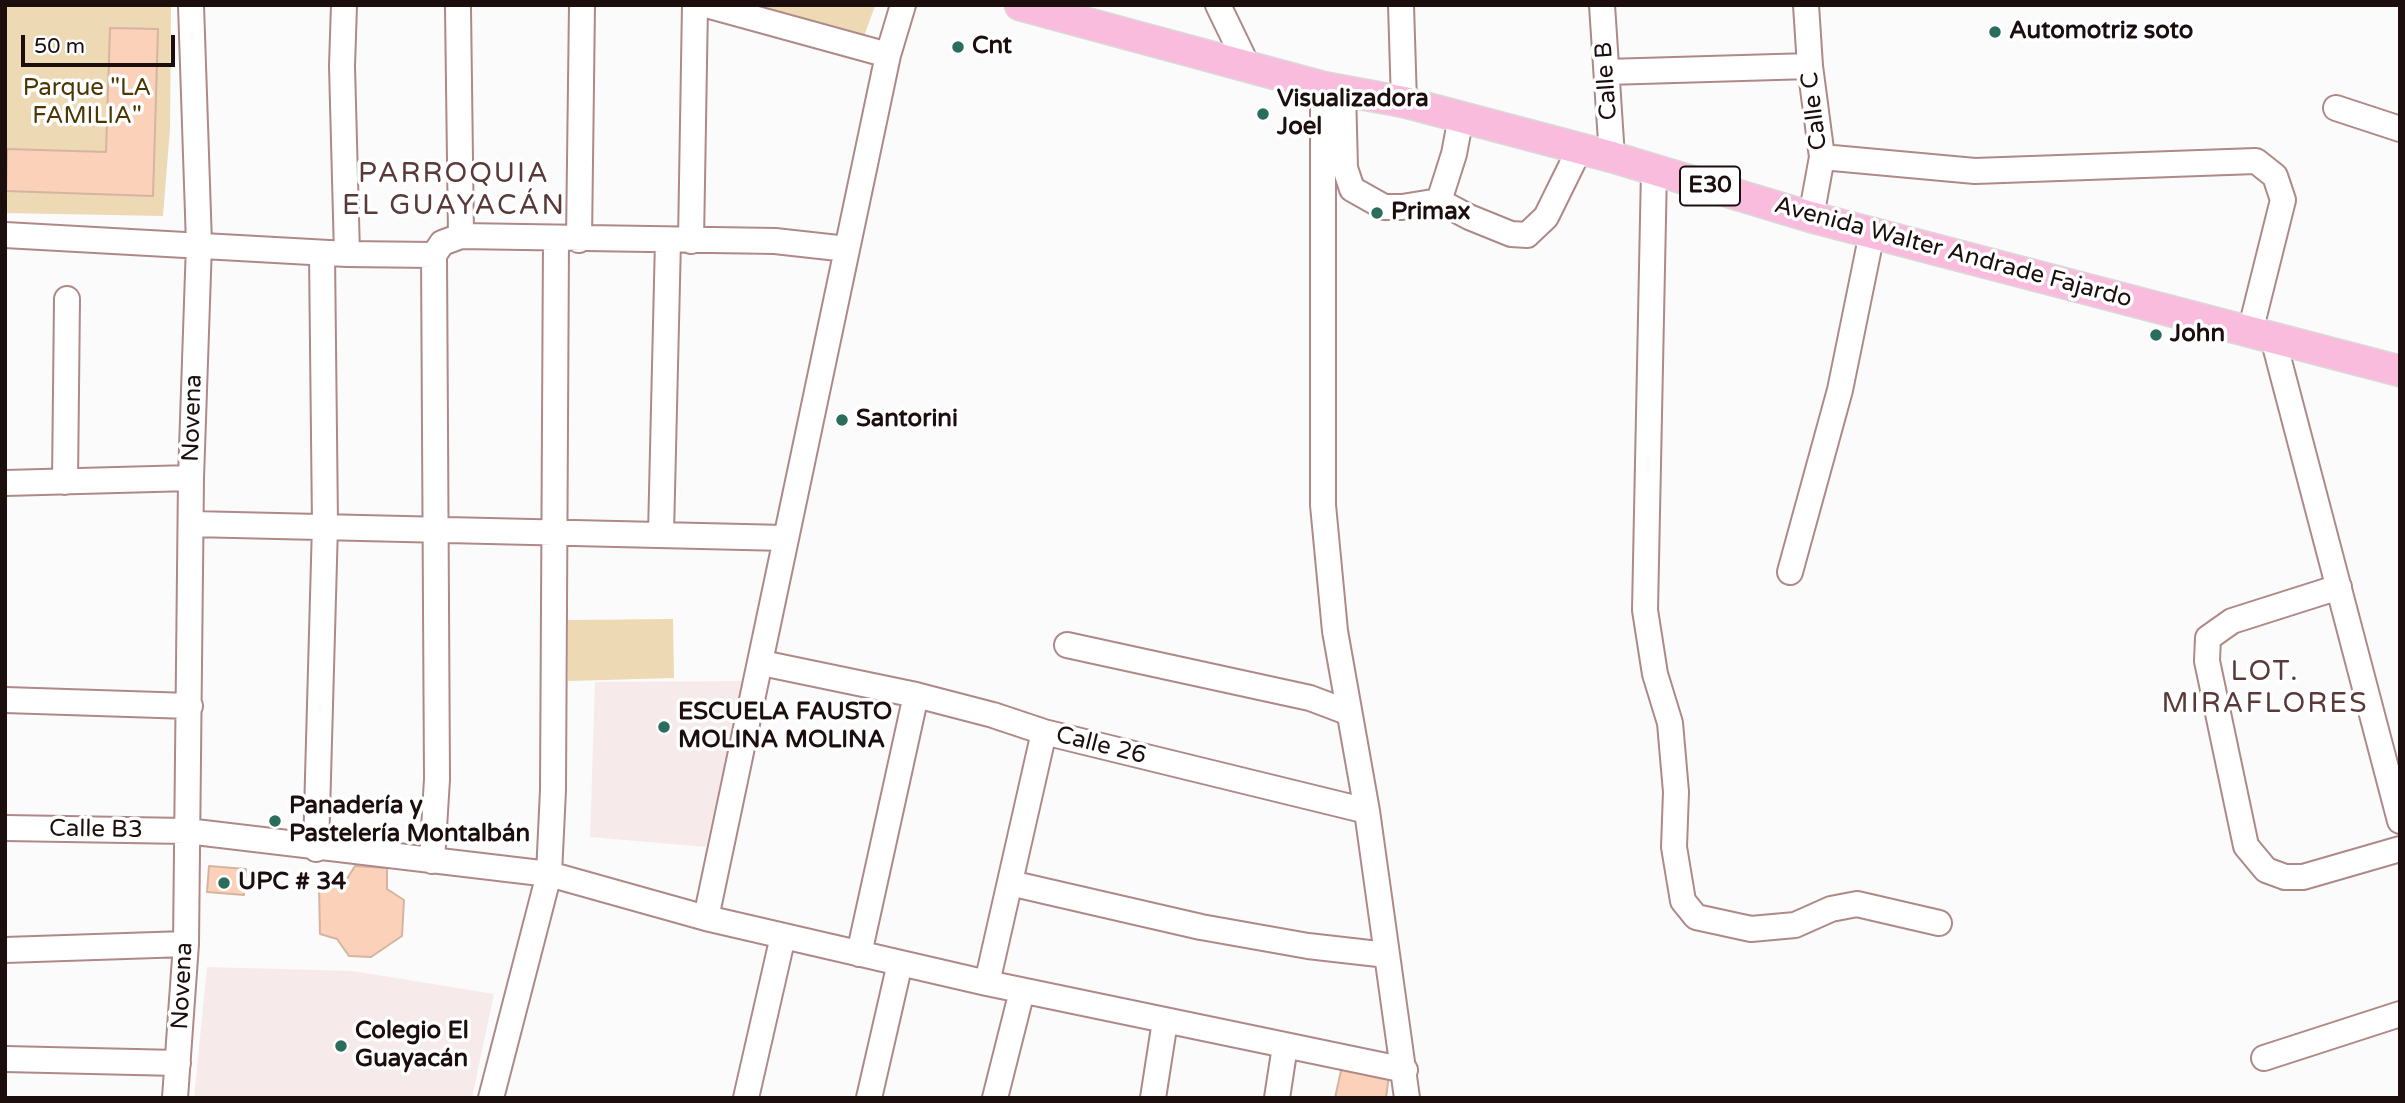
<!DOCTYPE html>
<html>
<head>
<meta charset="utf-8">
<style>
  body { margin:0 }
  #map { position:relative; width:2405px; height:1103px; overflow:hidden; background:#fbfbfb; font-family:"Varela Round",sans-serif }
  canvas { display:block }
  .frame { position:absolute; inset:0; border:7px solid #1b0e0d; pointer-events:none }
  .scale { position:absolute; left:21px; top:35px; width:154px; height:32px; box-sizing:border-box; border:4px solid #1b0e0d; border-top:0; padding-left:9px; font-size:21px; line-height:24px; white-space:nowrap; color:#1b0e0d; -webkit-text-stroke:5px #fff; paint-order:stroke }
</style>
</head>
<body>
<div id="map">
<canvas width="2405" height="1103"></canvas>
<div class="frame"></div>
<div class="scale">50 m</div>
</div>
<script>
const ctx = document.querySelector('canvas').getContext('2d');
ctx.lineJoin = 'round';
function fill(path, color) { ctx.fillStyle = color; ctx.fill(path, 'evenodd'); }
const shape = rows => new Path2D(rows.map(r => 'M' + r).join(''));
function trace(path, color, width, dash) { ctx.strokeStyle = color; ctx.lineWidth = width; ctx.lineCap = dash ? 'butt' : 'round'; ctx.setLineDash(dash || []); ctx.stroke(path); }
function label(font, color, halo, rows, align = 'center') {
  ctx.font = font + ' "Varela Round",sans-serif'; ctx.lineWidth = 7; ctx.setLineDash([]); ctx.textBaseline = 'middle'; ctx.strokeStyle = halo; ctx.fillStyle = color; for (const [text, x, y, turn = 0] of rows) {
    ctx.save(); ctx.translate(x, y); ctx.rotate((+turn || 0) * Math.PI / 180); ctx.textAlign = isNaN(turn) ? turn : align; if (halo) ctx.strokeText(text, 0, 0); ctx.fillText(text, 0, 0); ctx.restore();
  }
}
fill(shape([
  [744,681,706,847,590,837,595,682],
  [207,967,353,971,494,994,472,1098,194,1098]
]), '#f6ebea');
fill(shape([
  [5,5,171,5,170,129,163,216,5,213],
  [752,5,872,5,875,6,864,36],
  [673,619,674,678,568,681,568,620]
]), '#edd9b3');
const building = shape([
  [110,28,158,29,153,196,6,191,7,149,106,152,110,28],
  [209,866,246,869,244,895,207,892,209,866],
  [355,866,387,868,387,889,404,900,402,936,371,957,349,956,337,939,320,934,319,886,343,885,355,866],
  [1342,1066,1389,1075,1386,1098,1335,1098,1342,1066]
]);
fill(building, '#fbd1b9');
trace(building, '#d5b4a2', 2);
const minor = shape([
  [344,5,342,66,347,254],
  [706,5,888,55],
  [1218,5,1247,65],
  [1401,5,1404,102],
  [1602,5,1612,157],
  [1806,5,1810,66,1822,157,1811,217],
  [458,8,461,236],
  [1607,72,1810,66],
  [1323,87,1323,505,1335,631,1367,811,1407,1098],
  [1343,91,1345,168,1352,189,1384,207,1402,207,1439,201,1454,154,1461,117],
  [2336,108,2400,129],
  [1822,157,1975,171,2256,161,2275,176,2283,200,2250,332],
  [1654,170,1645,610,1655,674,1670,723,1676,792,1674,847,1683,901,1696,917,1751,929,1795,925,1831,909,1857,904,1939,923],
  [1439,201,1469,217,1511,234,1527,235,1546,217,1580,148],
  [5,235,347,254,434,255,442,243,461,236,775,241,847,249],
  [579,240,582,5],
  [691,241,695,5],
  [2273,338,2400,821],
  [65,482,67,299],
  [5,483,191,478],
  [192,524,786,538],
  [661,534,668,240],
  [1790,572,1840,390,1872,233],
  [2339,587,2232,621,2208,638,2207,661,2246,846,2266,870,2285,877,2303,877,2400,849],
  [1067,645,1310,698,1347,712],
  [762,663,916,695,993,715,1044,732],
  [5,700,190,706],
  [5,828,187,831,549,874,706,918,987,983,1405,1070],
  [316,849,325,525,322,254],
  [432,861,437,779,434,255],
  [1010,883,1201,927,1308,946,1387,955],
  [706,918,888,55,903,5],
  [5,950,186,944],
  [859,954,916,695],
  [987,983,1044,732,1367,811],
  [2264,1058,2400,1014],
  [5,1059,178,1063],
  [175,1098,186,944,191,478,199,244,191,5],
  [491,1098,549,874,553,790,556,240],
  [746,1098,783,936],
  [869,1098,900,963],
  [995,1098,1022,991],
  [1153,1098,1165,1021],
  [1277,1098,1285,1046]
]);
const major = shape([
  [1020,5,1323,87,1404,102,1612,157,1811,217,2400,371]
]);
trace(minor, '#ae8988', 28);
trace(major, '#dbd8d8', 33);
trace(minor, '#fff', 24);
trace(major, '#fabcdc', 30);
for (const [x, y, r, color] of [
  [1995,32,7,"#2a6d5d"],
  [958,47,7,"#2a6d5d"],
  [1263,114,7,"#2a6d5d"],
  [1377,213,7,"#2a6d5d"],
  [2156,335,7,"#2a6d5d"],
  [842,420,7,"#2a6d5d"],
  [664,727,7,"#2a6d5d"],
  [275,821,7,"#2a6d5d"],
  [224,883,7,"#2a6d5d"],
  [341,1046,7,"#2a6d5d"]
]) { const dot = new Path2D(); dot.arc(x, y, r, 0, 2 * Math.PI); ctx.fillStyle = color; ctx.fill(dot); trace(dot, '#fff', 2.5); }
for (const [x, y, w] of [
  [1710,186,60]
]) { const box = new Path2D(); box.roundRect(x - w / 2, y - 19.5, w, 39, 5); ctx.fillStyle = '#fff'; ctx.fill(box); trace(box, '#1b0e0d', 2); }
label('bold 23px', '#1b0e0d', null, [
  ["E30",1710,186]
]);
label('bold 24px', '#1b0e0d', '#fff', [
  ["Automotriz soto",2009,32],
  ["Cnt",972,47],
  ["Visualizadora",1277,100],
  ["Joel",1277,128],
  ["Primax",1391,213],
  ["John",2170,335],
  ["Santorini",856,420],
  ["ESCUELA FAUSTO",678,713],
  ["MOLINA MOLINA",678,741],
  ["Panadería y",289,807],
  ["Pastelería Montalbán",289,835],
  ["UPC # 34",238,883],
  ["Colegio El",355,1032],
  ["Guayacán",355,1060]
], 'left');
label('24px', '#1b0e0d', '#fff', [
  ["Calle B",1607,81,-94],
  ["Calle C",1815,111,-97],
  ["Avenida Walter Andrade Fajardo",1953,253,15],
  ["Novena",193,418,-88],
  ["Calle 26",1101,746,14],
  ["Calle B3",96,830,1],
  ["Novena",183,986,-87]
]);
label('24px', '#4c3602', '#fff', [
  ["Parque \"LA",87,89],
  ["FAMILIA\"",87,117]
]);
ctx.letterSpacing = '2px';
label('28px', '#593a39', '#fff', [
  ["PARROQUIA",454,175],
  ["EL GUAYACÁN",454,207],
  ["LOT.",2265,673],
  ["MIRAFLORES",2265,705]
]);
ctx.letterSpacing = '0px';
</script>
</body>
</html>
